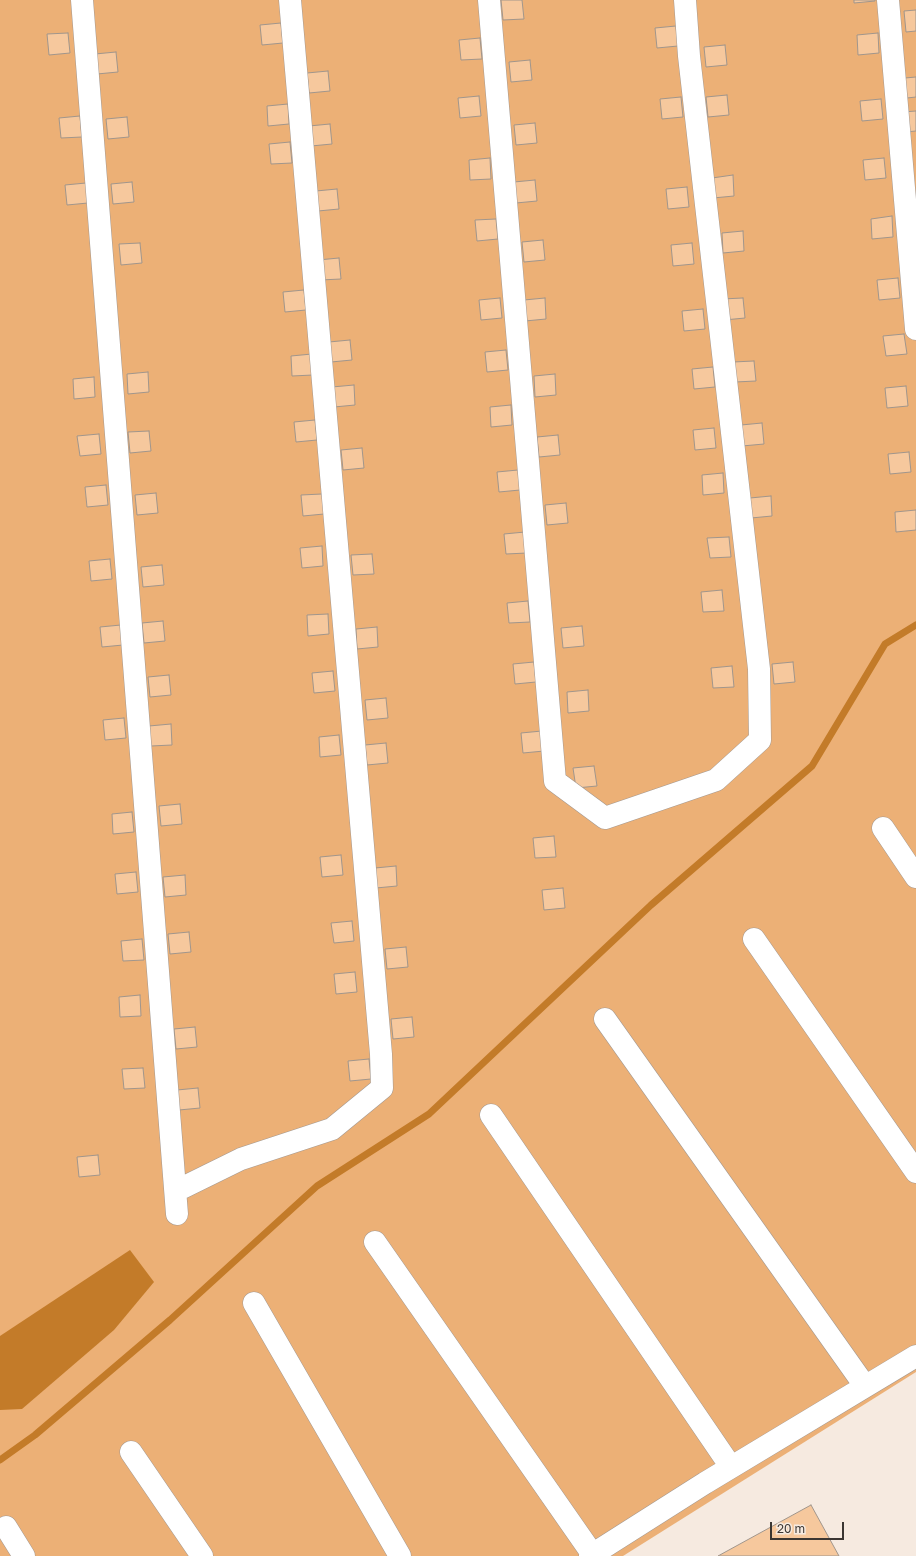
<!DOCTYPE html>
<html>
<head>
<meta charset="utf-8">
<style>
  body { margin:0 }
  #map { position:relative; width:916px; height:1556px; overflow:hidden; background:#f6eae0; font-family:"Golos Text",sans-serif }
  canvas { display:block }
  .scale { position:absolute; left:770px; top:1522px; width:74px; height:18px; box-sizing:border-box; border:2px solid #3b3632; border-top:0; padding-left:5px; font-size:12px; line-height:14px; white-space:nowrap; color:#3b3632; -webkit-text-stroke:3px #f6eae0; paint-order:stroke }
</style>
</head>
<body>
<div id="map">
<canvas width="916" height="1556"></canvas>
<div class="scale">20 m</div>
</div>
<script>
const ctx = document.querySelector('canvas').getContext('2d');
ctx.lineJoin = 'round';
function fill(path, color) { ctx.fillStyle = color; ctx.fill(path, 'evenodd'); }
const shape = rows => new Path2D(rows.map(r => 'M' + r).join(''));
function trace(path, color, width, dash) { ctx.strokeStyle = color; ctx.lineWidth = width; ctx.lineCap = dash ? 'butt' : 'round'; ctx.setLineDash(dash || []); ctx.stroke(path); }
fill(shape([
  [0,0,916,0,916,1372,623,1556,0,1556]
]), '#ecb076');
fill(shape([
  [130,1250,154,1282,114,1330,22,1409,0,1410,0,1336]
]), '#c37b29');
trace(shape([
  [0,1460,35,1435,170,1320,317,1186,429,1114,651,905,812,766,885,644,916,625]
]), '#c37b29', 7);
const building = shape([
  [501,0,522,0,524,19,503,20,501,0],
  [854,0,875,0,875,1,854,3,854,0],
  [916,10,916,31,906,32,904,11,916,10],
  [281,23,283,43,262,45,260,25,281,23],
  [676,26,678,46,657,48,655,28,676,26],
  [68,33,70,53,49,55,47,34,68,33],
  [878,33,879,53,858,55,857,35,878,33],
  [480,38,482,59,461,60,459,40,480,38],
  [725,45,727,65,706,67,704,47,725,45],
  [116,52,118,72,97,74,95,54,116,52],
  [530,60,532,80,511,82,509,62,530,60],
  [328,71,330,91,309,93,307,73,328,71],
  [916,77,916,97,907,98,905,78,916,77],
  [727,95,729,115,708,117,706,97,727,95],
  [479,96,481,116,460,118,458,98,479,96],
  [681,97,683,117,662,119,660,99,681,97],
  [881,99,883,119,862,121,860,101,881,99],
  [288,104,289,124,268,126,267,106,288,104],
  [916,111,916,131,905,132,903,112,916,111],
  [80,116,82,137,61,138,59,118,80,116],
  [127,117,129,137,108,139,106,119,127,117],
  [535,123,537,143,516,145,514,125,535,123],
  [330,124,332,144,311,146,309,126,330,124],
  [290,142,292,163,271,164,269,144,290,142],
  [490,158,491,179,470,180,469,160,490,158],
  [884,158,886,178,865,180,863,160,884,158],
  [733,175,734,196,713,198,712,178,733,175],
  [535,180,537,201,516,203,514,182,535,180],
  [132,182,134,202,113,204,111,184,132,182],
  [86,183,88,203,67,205,65,185,86,183],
  [687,187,689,207,668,209,666,189,687,187],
  [337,189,339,209,318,211,316,191,337,189],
  [892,216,893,237,872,239,871,219,892,216],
  [496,219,498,239,477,241,475,220,496,219],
  [743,231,744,251,723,253,722,233,743,231],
  [543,240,545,260,524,262,522,242,543,240],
  [140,243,142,263,121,265,119,244,140,243],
  [692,243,694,264,673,266,671,245,692,243],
  [339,258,341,279,320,280,318,260,339,258],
  [898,278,900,298,879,300,877,280,898,278],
  [304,290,306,310,285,312,283,292,304,290],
  [500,298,502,318,481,320,479,300,500,298],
  [545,298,546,319,525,321,524,300,545,298],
  [743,298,745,318,724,320,722,299,743,298],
  [703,309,705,329,684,331,682,311,703,309],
  [904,334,907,354,886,356,883,336,904,334],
  [350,340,352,360,331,362,329,342,350,340],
  [506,350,508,370,487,372,485,352,506,350],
  [312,354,313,375,292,376,291,356,312,354],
  [754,361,756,381,735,382,733,362,754,361],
  [713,367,715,387,694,389,692,369,713,367],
  [148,372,149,392,128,394,127,374,148,372],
  [555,374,556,395,535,397,534,376,555,374],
  [94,377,95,397,74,399,73,379,94,377],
  [354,385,355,405,334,407,332,387,354,385],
  [906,386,908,406,887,408,885,388,906,386],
  [511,405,512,425,491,427,490,407,511,405],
  [315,420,317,440,296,442,294,422,315,420],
  [762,423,764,444,742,446,741,425,762,423],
  [714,428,716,448,695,450,693,430,714,428],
  [149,431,151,451,130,453,128,432,149,431],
  [99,434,101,454,80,456,77,436,99,434],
  [558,435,560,455,539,457,537,437,558,435],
  [362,448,364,468,343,470,341,450,362,448],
  [909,452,911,472,890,474,888,454,909,452],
  [518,470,520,490,499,492,497,472,518,470],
  [723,473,724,493,703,495,702,475,723,473],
  [106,485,108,505,87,507,85,487,106,485],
  [156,493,158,513,137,515,135,495,156,493],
  [322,494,324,514,303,516,301,495,322,494],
  [771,496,772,516,751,518,750,498,771,496],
  [566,503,568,523,547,525,545,505,566,503],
  [916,510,916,530,896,532,895,512,916,510],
  [525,532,527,553,506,554,504,534,525,532],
  [729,537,731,557,710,558,707,538,729,537],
  [322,546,323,566,302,568,300,548,322,546],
  [372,554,374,574,353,575,351,555,372,554],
  [110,559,112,579,91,581,89,561,110,559],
  [162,565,164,585,143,587,141,567,162,565],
  [722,590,724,611,703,612,701,592,722,590],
  [528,601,530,622,509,623,507,603,528,601],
  [328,614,329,634,308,636,307,615,328,614],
  [163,621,165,641,144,643,142,623,163,621],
  [121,625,123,645,102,647,100,627,121,625],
  [582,626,584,646,563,648,561,628,582,626],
  [377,627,378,647,357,649,356,629,377,627],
  [534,662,536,682,515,684,513,664,534,662],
  [793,662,795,682,774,684,772,664,793,662],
  [732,666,734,687,713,688,711,668,732,666],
  [333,671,335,691,314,693,312,673,333,671],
  [169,675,171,695,150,697,148,677,169,675],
  [588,690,589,711,568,713,567,692,588,690],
  [386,698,388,718,367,720,365,700,386,698],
  [124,718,126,738,105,740,103,720,124,718],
  [171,724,172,745,151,746,149,726,171,724],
  [542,731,544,751,523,753,521,733,542,731],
  [339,735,341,755,320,757,319,737,339,735],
  [386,743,388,763,367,765,365,745,386,743],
  [594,766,597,786,576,788,573,768,594,766],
  [180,804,182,824,161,826,159,806,180,804],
  [132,812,134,832,113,834,112,814,132,812],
  [554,836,556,857,535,858,533,838,554,836],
  [341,855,343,875,322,877,320,857,341,855],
  [396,866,397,886,376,888,375,868,396,866],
  [136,872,138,892,117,894,115,874,136,872],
  [185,875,186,895,165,897,163,877,185,875],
  [563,888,565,908,544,910,542,890,563,888],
  [352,921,354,941,334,943,331,923,352,921],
  [189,932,191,952,170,954,168,934,189,932],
  [142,939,144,960,123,961,121,941,142,939],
  [406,947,408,967,387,969,385,949,406,947],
  [355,972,357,992,336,994,334,974,355,972],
  [140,995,141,1016,120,1017,119,997,140,995],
  [412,1017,414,1037,393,1039,391,1019,412,1017],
  [195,1027,197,1047,176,1049,174,1029,195,1027],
  [369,1059,371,1079,350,1081,348,1061,369,1059],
  [143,1068,145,1088,124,1089,122,1069,143,1068],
  [198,1088,200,1108,179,1110,177,1090,198,1088],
  [98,1155,100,1175,79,1177,77,1157,98,1155],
  [811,1505,839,1556,718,1556,811,1505]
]);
fill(building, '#f6c89d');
trace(building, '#a1968c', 1);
const minor = shape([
  [82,0,177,1214],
  [489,0,555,781,605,818,716,780,760,740,759,669,689,56,685,0],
  [888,0,916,329],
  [883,828,916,877],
  [754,939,916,1172],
  [605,1019,865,1386],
  [491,1115,731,1467],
  [176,1191,241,1159,332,1129,382,1088,381,1054,290,0],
  [375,1242,593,1555],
  [254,1303,400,1556],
  [131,1452,202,1556],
  [6,1527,24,1556],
  [590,1556,705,1483,916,1356]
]);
trace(minor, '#a59990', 23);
trace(minor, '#fff', 22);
</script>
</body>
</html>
